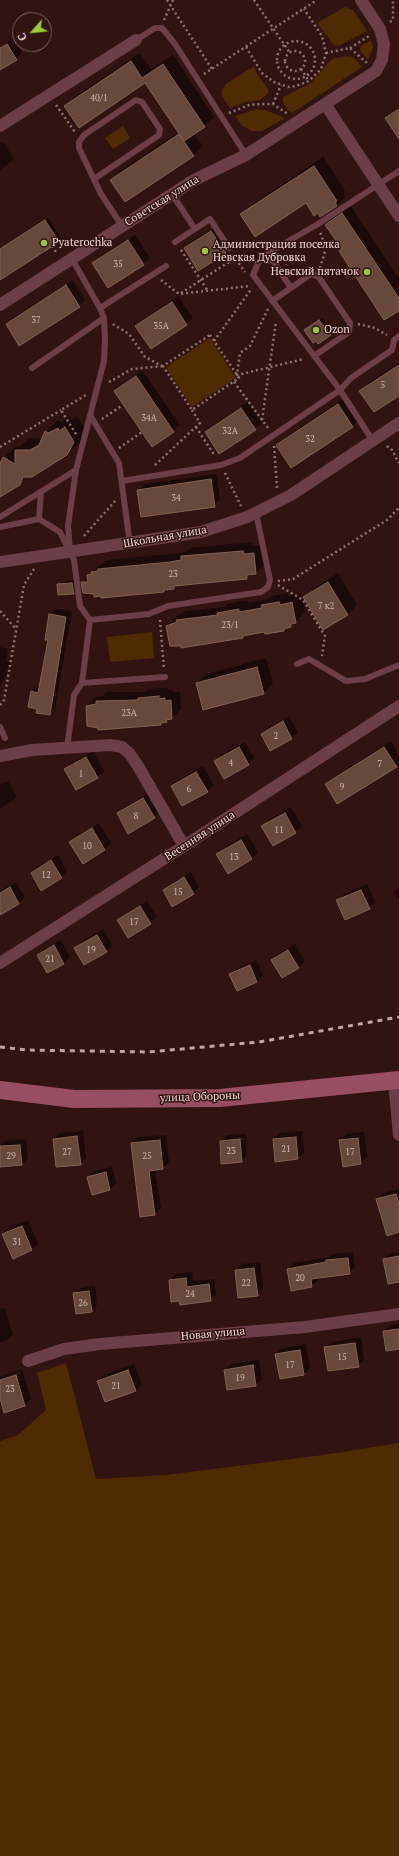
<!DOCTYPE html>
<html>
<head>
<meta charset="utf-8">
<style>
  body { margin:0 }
  #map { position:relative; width:399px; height:1856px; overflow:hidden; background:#311311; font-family:"PT Serif",serif }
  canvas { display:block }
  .north { position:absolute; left:12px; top:12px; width:40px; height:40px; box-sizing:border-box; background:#311311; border:1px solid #7d6260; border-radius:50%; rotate:243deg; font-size:11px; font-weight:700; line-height:16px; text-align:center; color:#efd9d6 }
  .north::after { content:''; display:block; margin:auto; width:14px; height:18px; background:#9acb34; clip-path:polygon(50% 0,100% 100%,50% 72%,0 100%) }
</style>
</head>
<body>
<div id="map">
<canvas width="399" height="1856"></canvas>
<div class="north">С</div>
</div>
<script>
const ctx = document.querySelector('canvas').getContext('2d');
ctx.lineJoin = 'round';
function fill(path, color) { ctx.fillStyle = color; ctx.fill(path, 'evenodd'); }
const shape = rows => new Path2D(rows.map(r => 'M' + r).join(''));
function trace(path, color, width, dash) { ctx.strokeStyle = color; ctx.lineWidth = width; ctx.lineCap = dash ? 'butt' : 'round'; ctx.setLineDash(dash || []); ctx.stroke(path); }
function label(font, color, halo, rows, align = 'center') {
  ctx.font = font + ' "PT Serif",serif'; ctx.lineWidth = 3; ctx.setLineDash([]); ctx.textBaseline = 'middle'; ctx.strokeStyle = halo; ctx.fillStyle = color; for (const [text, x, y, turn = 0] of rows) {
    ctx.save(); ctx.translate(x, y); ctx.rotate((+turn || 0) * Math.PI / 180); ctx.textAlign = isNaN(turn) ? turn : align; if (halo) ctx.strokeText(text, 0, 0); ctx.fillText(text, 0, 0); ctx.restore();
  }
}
fill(shape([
  [345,7,353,10,367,31,338,46,334,45,317,23],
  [371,40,373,48,368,60,360,50,361,46],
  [347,56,353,57,362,67,292,113,289,111,283,103,283,97,311,83,328,63,334,58],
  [254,66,257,74,268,89,268,94,260,100,246,102,230,108,222,96,222,90,226,84],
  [257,109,265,110,285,118,262,131,252,131,243,126,235,116],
  [123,126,130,138,113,149,105,138],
  [210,338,236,378,192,407,166,367],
  [152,632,154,658,110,662,107,637],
  [66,1363,96,1479,166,1475,323,1455,399,1443,399,1856,0,1856,0,1441,18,1435,46,1410,37,1373]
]), '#4e2b00');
fill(shape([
  [14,38,22,53,16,59,0,69,0,47],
  [140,53,151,69,173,55,214,117,194,134,203,146,194,155,111,180,120,171,179,132,146,82,66,106,75,97],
  [399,107,396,110,396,113,399,110,399,137,387,118],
  [3,142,14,159,0,170,0,144],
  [323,157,345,191,344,193,346,196,337,205,321,216,306,202,242,214,251,205],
  [351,206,399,279,399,309,343,249,327,225,334,217],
  [48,218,61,238,0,279,0,249],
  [218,225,231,246,225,252,185,248,191,242],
  [135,235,150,258,143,264,108,286,93,264,100,257],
  [73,280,85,300,79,306,7,325,13,318],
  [178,296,193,318,151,348,136,327],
  [323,318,333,332,330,335,308,328],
  [399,362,399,394,361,391,370,382],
  [142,370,180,425,152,446,115,391],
  [344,398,358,420,352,426,278,445,284,439],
  [248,402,261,423,255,429,206,432,212,426],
  [77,416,85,429,79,443,66,455,27,476,19,484,0,496,0,465,4,458,16,446,18,448,28,439,43,438,46,432,58,420,61,422,69,417,71,420],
  [217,474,220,499,214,506,139,490,145,484],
  [252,542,253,546,263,545,265,564,256,573,251,574,247,578,178,584,174,588,95,593,83,583,98,566,108,560,180,553,186,552,191,548],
  [338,573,357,605,348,614,323,628,305,597,314,588],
  [75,581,76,590,73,593,58,585,61,582],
  [288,593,288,596,301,594,305,613,291,626,284,630,246,634,243,637,167,626,176,617,186,611,225,607,228,604,247,600,248,603,268,599,272,596],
  [56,609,72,611,55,708,49,714,38,708,32,692,38,686,41,686,49,639,50,615],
  [0,647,8,649,6,662,10,662,7,674,0,686],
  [266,658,273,684,264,693,204,709,197,684,206,674],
  [168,688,168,690,173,690,173,692,180,692,181,709,172,718,161,724,87,706,96,697,103,696,106,692,146,692,148,689],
  [289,716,298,732,292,738,271,749,262,734,268,728],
  [391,741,399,755,399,763,396,766,327,784,333,778],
  [245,742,254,758,248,764,215,761,221,755],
  [93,751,104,771,97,777,66,769,72,763],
  [203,766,214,785,207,791,183,805,172,786,178,780],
  [8,781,17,797,0,809,0,785],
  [150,793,160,811,154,817,118,814,124,807],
  [291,807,302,826,296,832,263,826,269,820],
  [99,823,111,843,105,849,83,863,71,843,77,836],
  [247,834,258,852,252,859,218,854,224,848],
  [58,855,67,871,61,877,32,873,38,867],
  [191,872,199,887,193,893,172,905,164,890,170,884],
  [16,882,25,897,19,903,0,914,0,891],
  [367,884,375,902,369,908,338,901,344,894],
  [399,887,399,900,394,892],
  [147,901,157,917,150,923,119,920,125,914],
  [103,929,112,945,106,951,76,948,82,942],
  [61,940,70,957,64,963,47,972,38,955,44,949],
  [295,944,305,961,299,967,282,976,273,960,279,954],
  [256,960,263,975,257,982,230,975,236,969],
  [83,1131,86,1158,80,1164,54,1139,61,1133],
  [302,1131,304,1152,298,1158,274,1139,280,1133],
  [364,1132,367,1157,361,1163,340,1140,347,1134],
  [246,1134,247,1155,241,1161,221,1142,227,1135],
  [245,1138,245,1140,226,1142,226,1140],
  [166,1135,169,1162,163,1168,155,1169,161,1208,155,1214,141,1216,132,1144,138,1137],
  [26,1139,28,1158,22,1164,0,1158,0,1146,5,1141],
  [112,1167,116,1183,110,1189,92,1193,88,1178,94,1171],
  [399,1189,399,1231,378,1199,384,1193],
  [28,1220,38,1244,32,1250,3,1234,9,1228],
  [353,1252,355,1267,349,1273,318,1277,318,1280,312,1286,288,1269,294,1263,330,1257,333,1254],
  [399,1252,399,1281,384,1259,391,1253],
  [260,1262,263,1289,257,1295,236,1270,242,1264],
  [192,1272,193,1281,214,1279,216,1294,210,1300,180,1300,170,1280,176,1274],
  [95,1286,97,1305,91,1311,75,1294,81,1288],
  [4,1308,13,1334,7,1340,0,1342,0,1309],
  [399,1324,399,1348,384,1332,390,1325],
  [361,1337,364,1360,358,1366,326,1348,332,1342],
  [306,1344,310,1368,304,1374,276,1354,282,1348],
  [259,1360,262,1379,256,1385,225,1370,231,1364],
  [134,1364,142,1384,136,1390,105,1401,98,1382,104,1375],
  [22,1369,31,1399,25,1405,5,1411,0,1395,0,1377],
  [20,1372,21,1374,2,1380,2,1378]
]), '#0007');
const building = shape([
  [7,44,17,60,0,70,0,48,7,44],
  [131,61,142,78,163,64,205,127,184,141,145,83,79,128,64,106,131,61],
  [399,109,399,139,385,118,399,109],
  [179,134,194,156,125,202,110,180,179,134],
  [314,166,337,201,335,202,337,206,320,217,318,213,314,216,306,203,255,237,240,214,314,166],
  [342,213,399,298,399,311,384,320,339,251,342,249,325,225,342,213],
  [45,220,59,242,0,280,0,249,45,220],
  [211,231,226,253,198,271,184,248,211,231],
  [128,240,144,265,108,288,92,263,128,240],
  [66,285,80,307,19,346,6,324,66,285],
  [172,302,187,325,151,349,135,326,172,302],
  [319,320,331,335,318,344,316,341,313,343,304,330,319,320],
  [399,365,399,396,374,412,359,391,399,365],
  [136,376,174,432,152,447,114,391,136,376],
  [338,404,353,427,291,468,276,445,338,404],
  [241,408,256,430,219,454,205,432,241,408],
  [65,427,74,442,67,455,32,477,23,477,20,485,0,497,0,463,3,457,15,464,15,450,30,450,39,445,45,431,48,433,58,428,59,431,65,427],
  [211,479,215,507,141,517,137,490,211,479],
  [243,551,244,554,254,553,256,574,247,575,247,579,174,586,174,589,164,590,164,592,101,598,101,596,94,597,94,594,83,593,81,582,88,582,87,575,92,574,91,572,98,571,98,569,170,562,181,560,181,556,243,551],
  [328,582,348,615,323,630,303,597,328,582],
  [72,583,74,594,58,595,57,584,72,583],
  [279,602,280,605,292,602,296,623,291,624,291,627,284,629,284,631,265,634,264,632,243,636,243,638,181,648,181,646,170,646,166,626,177,622,176,620,218,615,217,613,239,609,239,612,262,608,261,605,279,602],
  [49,614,66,617,50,715,36,713,37,709,28,707,31,691,38,693,48,640,45,640,49,614],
  [257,667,264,694,203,710,196,683,257,667],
  [159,696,159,699,165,698,165,701,171,700,172,719,166,720,167,722,161,723,161,725,98,730,98,728,87,726,86,706,96,704,96,701,138,700,138,698,159,696],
  [283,721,292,739,270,751,261,734,283,721],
  [239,747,249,765,224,779,214,761,239,747],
  [384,747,397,767,337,804,325,784,384,747],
  [86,757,98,778,76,790,64,769,86,757],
  [196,772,208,792,182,806,171,786,196,772],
  [143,798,155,818,128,834,117,813,143,798],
  [285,813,296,833,273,846,261,826,285,813],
  [92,828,105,850,83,864,69,842,92,828],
  [241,840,252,859,228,874,216,854,241,840],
  [51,860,62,878,41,891,31,873,51,860],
  [184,877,194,894,172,907,163,890,184,877],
  [10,887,19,904,0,915,0,893,10,887],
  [361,890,370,909,345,920,336,900,361,890],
  [140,906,151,924,128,938,117,920,140,906],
  [97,935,107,952,84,965,74,948,97,935],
  [54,945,64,964,47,973,37,955,54,945],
  [288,950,299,968,282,978,271,960,288,950],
  [250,965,257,982,237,991,229,974,250,965],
  [77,1136,81,1165,56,1167,53,1139,77,1136],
  [296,1137,298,1159,275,1162,273,1139,296,1137],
  [358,1138,361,1164,343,1167,339,1140,358,1138],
  [240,1139,242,1162,221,1164,220,1141,240,1139],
  [160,1140,163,1169,149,1171,155,1215,140,1217,131,1143,160,1140],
  [20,1145,22,1165,0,1167,0,1146,20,1145],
  [106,1172,110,1190,92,1195,87,1177,106,1172],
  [396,1194,399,1205,399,1232,387,1236,376,1199,396,1194],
  [22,1226,32,1250,13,1259,2,1234,22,1226],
  [399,1256,399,1282,388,1284,383,1259,399,1256],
  [348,1258,350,1274,311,1279,312,1287,291,1291,287,1269,326,1262,326,1260,348,1258],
  [254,1268,258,1296,238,1298,235,1270,254,1268],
  [186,1278,187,1287,209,1284,211,1301,180,1305,179,1301,171,1302,169,1280,186,1278],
  [89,1291,92,1312,76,1314,73,1293,89,1291],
  [399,1329,399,1349,386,1351,383,1331,399,1329],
  [355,1343,359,1367,328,1371,324,1347,355,1343],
  [300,1350,304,1375,280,1379,275,1354,300,1350],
  [253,1365,256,1386,227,1390,224,1370,253,1365],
  [128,1370,136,1391,105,1402,97,1381,128,1370],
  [16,1375,25,1406,4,1413,0,1398,0,1380,16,1375]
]);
fill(building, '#67483a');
trace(building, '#836253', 1);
trace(shape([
  [167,0,212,69],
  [254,0,290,53],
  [164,20,173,0],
  [390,22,393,20,393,0],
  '277 60a19 19 0 1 1 38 0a19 19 0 1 1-38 0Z',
  [246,47,262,73,274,82,288,87,296,86,309,81,321,69,326,53,322,36,304,9],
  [350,48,369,36],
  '285 61a10 10 0 1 1 20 0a10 10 0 1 1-20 0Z',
  [326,53,350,48,367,63],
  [301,69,309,81],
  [204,74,317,0],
  [273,104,281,85],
  [56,105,75,132],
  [229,113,249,105,261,104,273,104,288,114],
  [52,246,57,254],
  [181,250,208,291],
  [233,255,245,272],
  [320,268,326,248,320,232],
  [161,280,179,294,249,286],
  [181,293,235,258,251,256],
  [268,309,250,346,240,353,237,375,304,359],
  [113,324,129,334,145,357,162,366],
  [358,324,375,328,387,335],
  [210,335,239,378,192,410,163,366,210,335],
  [214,341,252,288],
  [109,382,132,369,163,366],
  [234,382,268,428],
  [102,419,123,405],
  [262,420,276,321],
  [196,427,215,456],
  [76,434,61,410,86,395],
  [274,446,277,488],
  [387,446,392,450,399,463],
  [0,447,61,410],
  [119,448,142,432],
  [155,465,200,423,192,410],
  [225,473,241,506],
  [84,536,115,501],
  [278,581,293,579,387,520,399,508],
  [278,585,303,600,325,636,322,656],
  [0,611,16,629],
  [160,620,164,669],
  [0,705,4,700,24,585,34,569]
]), '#8d7371', 2.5, [2, 3]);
trace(shape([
  [136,40,155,28,162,28,175,44,246,155],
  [94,179,159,135,160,129,142,102,136,100,84,135,79,142,79,148,101,194,122,226],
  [172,194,195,229],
  [175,242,210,219,229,248],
  [268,253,291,288],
  [272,301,311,274,318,276,350,323,349,332,314,356],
  [100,308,166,266],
  [32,368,104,318],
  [90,415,119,463,130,544],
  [373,441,340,390,253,275,258,263,268,253,318,224,399,171],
  [122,481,221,465,240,458,340,390,351,378,392,350,394,340,399,336],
  [0,517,76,470],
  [39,519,41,492],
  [0,527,39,519,60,532,74,560,80,606,90,620,82,683,74,695,67,748],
  [70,551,68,526,76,470,104,361,105,339,104,318,100,308,72,259],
  [90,620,149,614,168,606,261,592,268,587,270,580,256,513],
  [297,664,309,659,346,681,365,679,399,665],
  [82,683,165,677],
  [0,727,5,738]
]), '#6b3e48', 6);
trace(shape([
  [325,104,399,216],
  [0,126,136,40],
  [0,305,194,180,246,155,376,71,382,60,384,44,380,29,361,0],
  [0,562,201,532,247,517,291,495,399,423],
  [0,756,32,750,110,745,122,747,130,754,138,766,184,846],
  [0,963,184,846,399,706],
  [394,1081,399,1135],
  [28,1361,64,1349,100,1344,305,1327,399,1314]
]), '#6b3e48', 12);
trace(shape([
  [0,1090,74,1099,220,1098,399,1080]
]), '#974e60', 18);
trace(shape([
  [0,1047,27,1050,148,1052,259,1042,399,1017]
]), '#bea6a3', 3, [5, 5]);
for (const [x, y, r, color] of [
  [44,243,4,"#9acb34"],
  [205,251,4,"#9acb34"],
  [367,272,4,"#9acb34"],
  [316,330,4,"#9acb34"]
]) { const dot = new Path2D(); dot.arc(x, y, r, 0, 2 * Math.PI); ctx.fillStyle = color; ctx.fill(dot); trace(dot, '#311311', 1.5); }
label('9px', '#cdb5af', null, [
  ["40/1",99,98],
  ["35",118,264],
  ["37",36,320],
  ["35А",161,326],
  ["5",383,385],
  ["34А",149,418],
  ["32А",230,431],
  ["32",310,439],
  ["34",176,498],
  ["23",173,574],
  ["7 к2",326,606],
  ["23/1",230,625],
  ["23А",129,713],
  ["2",276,736],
  ["4",231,763],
  ["7",380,764],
  ["1",81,774],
  ["9",342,787],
  ["6",189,789],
  ["8",136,816],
  ["11",279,830],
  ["10",87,846],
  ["13",234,857],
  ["12",46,875],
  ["15",178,892],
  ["17",134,922],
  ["19",91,950],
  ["21",50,959],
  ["21",286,1149],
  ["23",231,1151],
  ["27",67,1152],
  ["17",350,1152],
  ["29",11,1156],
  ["25",147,1156],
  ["31",17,1242],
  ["20",300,1278],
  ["22",246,1283],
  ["24",190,1294],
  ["26",83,1303],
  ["15",342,1357],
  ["17",290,1365],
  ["19",240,1378],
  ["21",116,1386],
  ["23",10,1389]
]);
label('11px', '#efd9d6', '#311311', [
  ["Советская улица",162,201,-32],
  ["Школьная улица",165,537,-10],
  ["Весенняя улица",200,836,-33],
  ["улица Обороны",200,1097,-2],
  ["Новая улица",213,1334,-5]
]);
label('11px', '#efd9d6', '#311311', [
  ["Pyaterochka",52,243],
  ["Администрация поселка",213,245],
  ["Невская Дубровка",213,258],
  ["Невский пятачок",359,272,"right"],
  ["Ozon",324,330]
], 'left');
</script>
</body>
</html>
